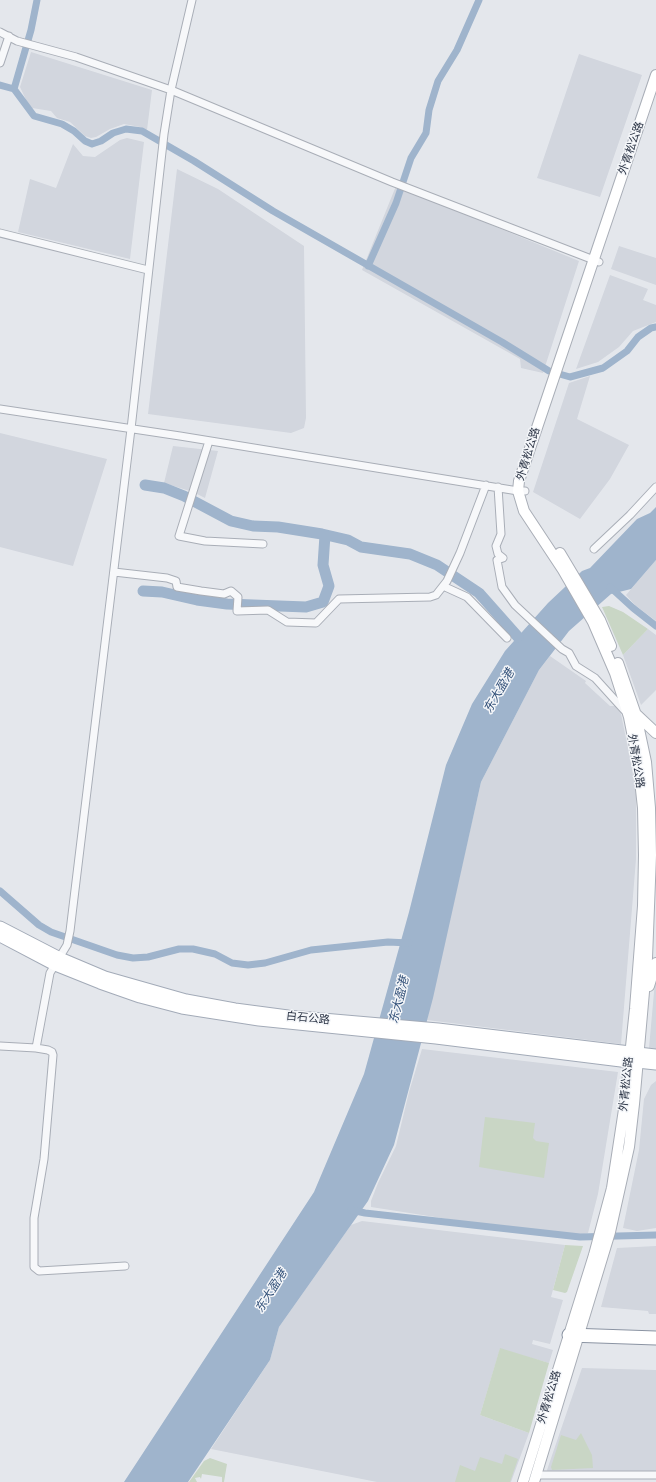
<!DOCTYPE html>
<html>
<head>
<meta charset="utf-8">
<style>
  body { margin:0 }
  canvas { display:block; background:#e4e7ec }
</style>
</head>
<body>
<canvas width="656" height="1482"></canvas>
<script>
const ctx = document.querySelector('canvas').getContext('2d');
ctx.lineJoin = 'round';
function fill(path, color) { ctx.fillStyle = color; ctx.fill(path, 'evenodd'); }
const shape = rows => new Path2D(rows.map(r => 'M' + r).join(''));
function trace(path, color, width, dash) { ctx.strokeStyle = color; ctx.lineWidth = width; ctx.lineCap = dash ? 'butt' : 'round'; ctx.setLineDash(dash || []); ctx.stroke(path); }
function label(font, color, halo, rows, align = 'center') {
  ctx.font = font + ' "Asap Condensed","Noto Sans SC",sans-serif'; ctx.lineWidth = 3; ctx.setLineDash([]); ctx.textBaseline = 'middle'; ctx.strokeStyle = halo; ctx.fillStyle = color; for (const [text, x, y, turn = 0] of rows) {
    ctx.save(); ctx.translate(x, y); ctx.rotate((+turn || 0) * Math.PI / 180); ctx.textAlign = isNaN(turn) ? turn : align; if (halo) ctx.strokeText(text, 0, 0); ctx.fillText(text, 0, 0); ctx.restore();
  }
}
fill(shape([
  [31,52,152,90,147,130,140,127,124,124,110,129,96,137,91,138,85,136,70,122,57,118,51,111,32,108,27,102,20,87],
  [579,54,642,75,600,197,537,178],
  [127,138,144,142,130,259,18,232,30,179,56,188,73,144,83,156,95,157,120,140],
  [177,169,218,189,304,246,306,418,304,428,291,433,148,414],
  [396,186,579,261,543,373,521,368,520,359,362,270],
  [619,246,656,258,656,285,611,269],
  [610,275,648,289,643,300,656,305,656,322,633,331,619,347,598,362,576,369],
  [590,376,577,419,629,445,610,479,580,519,533,492,569,383],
  [0,433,107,459,73,566,0,547],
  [173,446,218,451,205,498,193,492,164,483],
  [656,560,656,621,635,605,626,595],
  [648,629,656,635,656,690,641,705,623,655],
  [550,656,586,681,585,683,610,706,615,706,621,714,631,763,636,795,636,859,621,1044,427,1020,481,782,539,670],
  [656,970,656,1049,649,1048],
  [422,1049,618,1072,598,1194,588,1233,579,1235,493,1226,371,1207,371,1201,378,1183,396,1146,409,1092],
  [656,1081,656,1228,637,1231,623,1228,639,1150,644,1099,651,1085],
  [362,1221,565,1245,551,1297,563,1300,550,1344,533,1340,532,1344,553,1350,549,1363,500,1349,480,1415,529,1433,511,1482,377,1482,211,1449,270,1360,279,1327,351,1225],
  [656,1246,656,1314,649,1314,648,1311,601,1307,617,1248],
  [582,1368,656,1370,656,1471,548,1472,547,1470]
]), '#d2d6de');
fill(shape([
  [609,606,623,612,648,629,623,655,602,607],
  [485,1117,535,1123,533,1138,536,1141,549,1143,544,1178,479,1167],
  [565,1245,583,1246,567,1292,565,1293,553,1290],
  [500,1348,549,1363,529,1433,480,1415],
  [581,1433,592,1455,593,1468,552,1470,551,1467,561,1435,576,1440],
  [505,1454,518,1459,510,1482,455,1482,460,1465,475,1471,480,1457,502,1464],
  [210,1458,227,1464,224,1482,222,1482,222,1477,202,1474,201,1479,200,1477,195,1478,197,1482,189,1482,204,1461]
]), '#c9d6c5');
fill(shape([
  [656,507,656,560,631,589,611,594,569,631,539,670,481,782,433,998,394,1145,368,1201,279,1327,270,1360,188,1482,124,1482,314,1192,364,1074,409,912,446,765,472,704,505,651,548,603,582,571,590,568,637,519,650,513]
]), '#9fb4cc');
trace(shape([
  [0,85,14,89,34,116,62,124,74,131,85,141,92,144,101,141,113,133,126,129,142,131,194,161,273,211,502,342,549,371,570,377,603,368,627,351,638,337,651,328,656,327],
  [14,89,31,30,37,0],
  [368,266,396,203,411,158,426,133,429,110,438,81,457,50,479,0],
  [610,587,633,608,656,626],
  [0,891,39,925,51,932,117,955,133,958,148,957,179,949,193,949,215,954,232,963,248,965,265,963,311,950,388,942,409,943],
  [351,1210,365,1213,580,1237,656,1235]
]), '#9fb4cc', 7);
trace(shape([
  [145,485,164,488,184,496,231,521,253,526,278,527,322,534,348,540,361,547,410,554,437,565,479,593,518,637],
  [143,591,162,592,197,600,227,604,306,607,323,602,329,586,323,565,325,535]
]), '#9fb4cc', 11);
const street = shape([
  [0,32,17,41,76,57,171,90,392,182,599,262],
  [0,63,9,36],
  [0,233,148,270],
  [0,409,180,436,518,491,525,491],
  [209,441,179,536,205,541,263,544],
  [498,487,501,534,496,546,498,554,503,558,497,560,502,587,515,605,562,649,569,653,576,666,595,678,624,710],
  [594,549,630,515,656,487],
  [114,572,167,578,176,581,177,587,201,591,224,594,231,591,238,597,237,611,268,610,287,622,316,623,339,599,430,597,436,595,447,581,460,553,486,485],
  [443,586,467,597,507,638],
  [0,1046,36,1048,50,973,67,945,70,931,131,429,164,134,171,90,192,0],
  [36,1048,48,1050,52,1052,53,1055,44,1159,34,1218,34,1267,39,1271,125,1266],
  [536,1475,656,1475]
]);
const secondary = shape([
  [560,553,600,620,611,646],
  [636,714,656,733],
  [649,986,656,963],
  [523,1482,594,1255,612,1188,625,1103,635,1009,643,906,644,855,643,808,638,762,629,717,615,673,593,622,563,570,524,511,518,491,519,481,656,75],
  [534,1482,610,1232,629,1147,634,1104,647,958,651,855,650,808,646,762,636,715,618,663]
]);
const primary = shape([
  [0,927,60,958,105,977,186,1000,235,1009,288,1016,438,1029,630,1052],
  [0,936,55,965,100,983,140,997,182,1008,259,1020,436,1038,629,1062],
  [638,1053,656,1055],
  [637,1062,656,1064]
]);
const highway = shape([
  [569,1335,656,1338]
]);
trace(street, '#a9aeb7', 9);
trace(secondary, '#a9aeb7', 12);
trace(primary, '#a3abb8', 13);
trace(highway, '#8b94a3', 15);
trace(street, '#f7f8fa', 7);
trace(secondary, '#fff', 10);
trace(primary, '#fff', 11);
trace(highway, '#fff', 13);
label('11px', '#2b3445', '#f4f6f9', [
  ["外青松公路",631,148,-71],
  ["外青松公路",528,454,-73],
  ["外青松公路",636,761,81],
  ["白石公路",308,1018,6],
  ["外青松公路",626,1084,-84],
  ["外青松公路",549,1397,-73]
]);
label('italic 12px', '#34527a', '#f4f6f9', [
  ["东大盈港",499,691,-60],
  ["东大盈港",399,1000,-76],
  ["东大盈港",271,1291,-58]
]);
</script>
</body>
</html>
